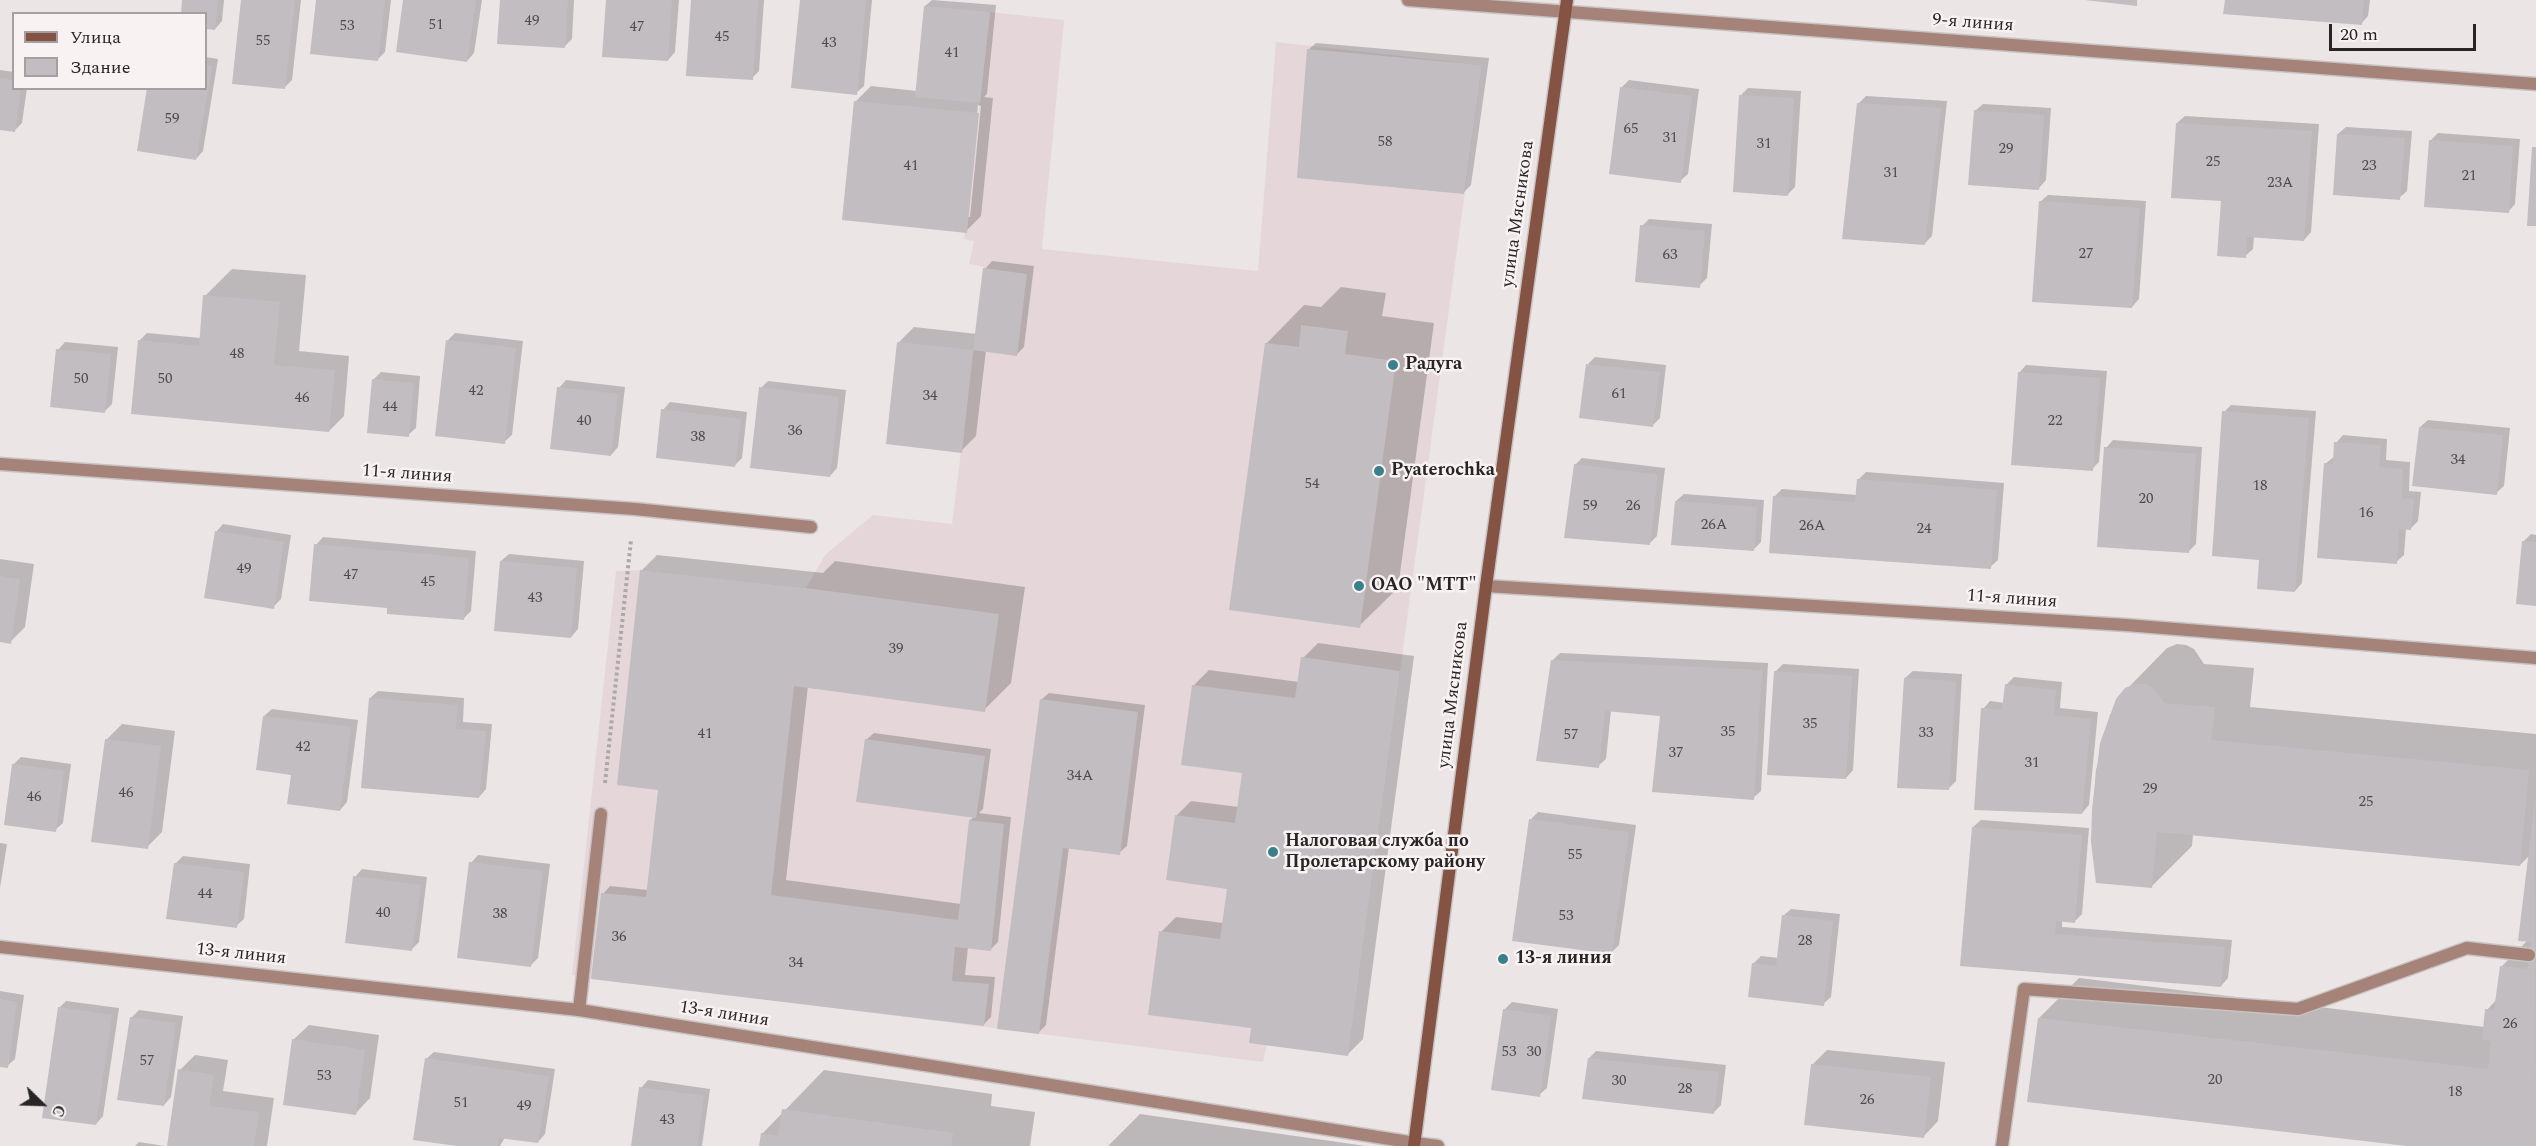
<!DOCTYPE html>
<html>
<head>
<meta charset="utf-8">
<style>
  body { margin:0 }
  #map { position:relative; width:2536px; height:1146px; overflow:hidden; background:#ebe5e6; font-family:Spectral,serif }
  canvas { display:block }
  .legend { position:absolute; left:12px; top:12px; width:195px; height:78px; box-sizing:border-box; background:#f8f2f3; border:2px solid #a4a0a1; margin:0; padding:8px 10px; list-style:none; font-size:18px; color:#272525 }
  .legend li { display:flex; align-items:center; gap:12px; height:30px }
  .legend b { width:30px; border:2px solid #a4a0a1 }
  .north { position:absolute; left:12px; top:1074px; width:60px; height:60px; -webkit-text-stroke:4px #f8f2f3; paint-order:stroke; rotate:113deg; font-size:16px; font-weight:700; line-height:24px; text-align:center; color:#272525 }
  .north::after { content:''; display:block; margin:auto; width:21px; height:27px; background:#272525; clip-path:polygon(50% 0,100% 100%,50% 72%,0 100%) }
  .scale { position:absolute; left:2329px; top:24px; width:147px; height:27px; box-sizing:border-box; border:3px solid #272525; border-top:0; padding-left:8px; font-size:18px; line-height:21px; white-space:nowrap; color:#272525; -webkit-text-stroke:4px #f8f2f3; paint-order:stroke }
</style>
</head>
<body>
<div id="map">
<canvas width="2536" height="1146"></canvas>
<ul class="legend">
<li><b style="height:8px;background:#845344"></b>Улица</li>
<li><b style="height:16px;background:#c1bdc0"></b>Здание</li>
</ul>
<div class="north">С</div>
<div class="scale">20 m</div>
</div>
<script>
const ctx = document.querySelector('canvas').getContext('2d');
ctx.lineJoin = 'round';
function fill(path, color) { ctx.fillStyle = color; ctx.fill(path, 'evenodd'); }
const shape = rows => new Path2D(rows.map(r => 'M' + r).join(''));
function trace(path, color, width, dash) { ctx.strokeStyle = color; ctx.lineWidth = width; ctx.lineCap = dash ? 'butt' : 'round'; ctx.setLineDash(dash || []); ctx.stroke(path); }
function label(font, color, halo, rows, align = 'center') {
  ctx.font = font + ' Spectral,serif'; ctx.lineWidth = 5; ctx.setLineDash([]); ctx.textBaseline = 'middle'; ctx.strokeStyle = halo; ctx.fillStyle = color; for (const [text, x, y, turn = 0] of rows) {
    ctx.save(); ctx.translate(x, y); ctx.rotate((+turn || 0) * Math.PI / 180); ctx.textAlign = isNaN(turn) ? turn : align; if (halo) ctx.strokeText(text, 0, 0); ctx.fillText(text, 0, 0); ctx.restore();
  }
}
fill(shape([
  [990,12,1064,20,1042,249,1258,271,1276,42,1482,65,1348,1056,1267,1044,1263,1062,572,975,616,571,640,570,806,588,825,555,873,515,952,524,984,267,969,264,974,241,964,239]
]), '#e5d7d9');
fill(shape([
  [183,0,224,0,222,21,215,29,206,28,206,14],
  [242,0,301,0,292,80,284,88],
  [318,0,391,0,385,52,377,60],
  [404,0,482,0,474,53,467,61],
  [501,0,574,0,572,39,564,47],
  [607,0,679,0,675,52,668,60],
  [693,0,764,0,759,71,752,78],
  [802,0,872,0,864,86,856,93],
  [932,0,996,5,987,94,984,97,993,98,981,216,966,231,856,101,871,86,917,91,925,6],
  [978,105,981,106,970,217,967,217],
  [2227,0,2370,0,2368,16,2361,24],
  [1316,43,1489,58,1471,185,1464,192,1308,50],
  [206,57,218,59,203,151,196,159,206,88],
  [0,70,14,72,14,88,27,88,22,123,15,130,0,128],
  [1629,80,1699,89,1688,174,1680,181,1622,87],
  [1748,88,1801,91,1795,187,1788,194,1741,95],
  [1866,96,1947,101,1932,236,1925,243,1859,103],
  [1983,104,2051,108,2046,180,2039,188,1975,111],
  [2185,116,2319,124,2311,232,2304,240,2254,236,2253,249,2245,256,2222,199,2177,123],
  [2346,127,2412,131,2407,191,2399,198,2338,134],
  [2438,133,2520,139,2515,204,2508,212,2430,141],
  [2048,195,2146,201,2139,299,2132,307,2040,202],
  [1649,219,1712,224,1707,278,1699,286,1642,226],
  [992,261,1034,266,1024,347,1017,354,986,350,976,436,961,451,899,342,914,327,977,334,985,269],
  [232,269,306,275,299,351,349,356,344,416,329,431,139,341,147,333,201,338,205,296],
  [1341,287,1386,293,1382,316,1434,323,1398,588,1359,626,1266,344,1304,305,1321,307],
  [455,333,523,341,512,435,504,442,448,340],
  [65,342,118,347,112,404,105,411,58,350],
  [1595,357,1666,365,1660,418,1652,426,1588,364],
  [2026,365,2107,371,2099,462,2092,469,2019,373],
  [381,372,420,376,416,428,408,435,373,380],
  [566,380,625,387,618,447,611,455,559,388],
  [768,381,846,390,837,468,830,476,761,388],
  [670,402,747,412,742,458,735,465,663,410],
  [2231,405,2316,411,2302,583,2295,591,2261,559,2224,412],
  [2428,420,2510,428,2504,486,2496,493,2420,427],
  [2343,435,2387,439,2386,460,2410,462,2409,491,2421,492,2418,521,2411,528,2406,528,2404,555,2396,562,2325,464,2335,456,2336,443],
  [2113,440,2202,447,2196,544,2188,552,2106,448],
  [1582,458,1665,468,1657,536,1649,544,1575,465],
  [1866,472,2004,483,1998,560,1990,567,1774,497,1782,489,1857,495,1858,480],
  [1684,494,1764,500,1761,542,1753,550,1676,501],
  [223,524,291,535,281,599,273,607,216,532],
  [2531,534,2536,535,2536,604,2523,542],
  [323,537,476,551,471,611,463,619,389,607,316,545],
  [509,554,584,561,578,629,571,637,501,561],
  [657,555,823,573,835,561,1025,587,1011,683,984,710,808,686,786,880,961,904,970,820,974,817,866,740,874,733,991,749,983,809,979,813,1011,817,998,942,991,949,968,947,965,975,995,977,991,1017,984,1024,603,894,610,886,648,890,659,788,642,570],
  [0,559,34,564,25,627,10,642,0,641],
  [1318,643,1414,656,1363,1039,1348,1054,1253,1027,1161,932,1176,917,1223,923,1229,887,1176,816,1191,801,1239,807,1244,772,1194,685,1209,670,1299,682,1303,658],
  [2177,644,2186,645,2194,649,2204,664,2254,668,2250,707,2536,734,2536,1146,2421,1146,2039,1018,2079,978,2485,1027,2487,1010,2497,999,2502,966,2528,940,2530,855,2520,865,2193,834,2192,846,2152,886,2093,809,2096,770,2110,715,2127,689,2167,648],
  [1560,653,1768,663,1761,791,1753,798,1661,715,1611,710,1606,759,1598,766,1552,661],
  [1783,664,1859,669,1853,770,1846,778,1775,672],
  [1913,671,1962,674,1956,781,1948,789,1905,678],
  [2014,677,2062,682,2060,708,2098,712,2089,805,2082,813,1983,709,1990,701,2005,703,2006,685],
  [378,691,464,698,463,722,492,724,486,789,479,797,370,698],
  [1049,693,1145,705,1127,846,1119,853,1069,847,1046,1025,1039,1032,1041,700],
  [272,709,358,720,347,802,340,810,293,773,264,716],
  [122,724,175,731,162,832,147,847,107,739],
  [21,757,71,764,63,823,55,830,13,765],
  [1538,812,1636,825,1619,945,1611,953,1531,819],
  [1981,820,2089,828,2082,914,2075,921,2062,920,2062,927,2232,940,2228,978,2221,986,1962,965,1973,827],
  [0,843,7,844,0,888],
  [478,855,550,864,538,958,530,966,471,863],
  [183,856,250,864,244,919,236,926,175,864],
  [362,869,427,877,419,942,411,950,355,877],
  [1791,909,1840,914,1831,997,1823,1004,1753,964,1761,956,1779,958,1783,916],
  [0,991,24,995,15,1059,7,1066,0,1065],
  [66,1001,119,1008,103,1116,96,1124,59,1008],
  [1512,1002,1558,1009,1547,1088,1539,1095,1504,1010],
  [139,1010,183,1016,171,1097,164,1105,131,1018],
  [309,1025,379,1035,370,1098,355,1114,293,1040],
  [1827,1050,1945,1062,1938,1121,1923,1137,1812,1065],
  [1596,1051,1726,1065,1721,1105,1713,1113,1589,1058],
  [434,1052,555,1069,545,1134,538,1142,505,1137,500,1146,468,1146,426,1059],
  [195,1055,228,1060,223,1091,274,1098,267,1146,169,1146,180,1070],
  [824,1070,992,1094,991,1106,1035,1112,1030,1146,760,1146,762,1134],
  [648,1080,710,1089,702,1146,632,1146,641,1088],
  [1140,1114,1366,1146,1108,1146],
  [139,1142,165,1146,135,1146]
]), '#0003');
fill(shape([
  [182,0,218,0,215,30,206,29,206,14,181,14],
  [241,0,295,0,285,89,232,84],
  [316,0,385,0,378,61,310,54],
  [403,0,476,0,467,62,396,52],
  [500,0,568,0,565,48,497,44],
  [606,0,672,0,668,61,602,57],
  [691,0,758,0,753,80,686,76],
  [800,0,866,0,857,95,791,88],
  [2085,0,2137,0,2137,6],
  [2225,0,2364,0,2362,25,2223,14],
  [924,6,990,12,980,103,915,97],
  [1307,49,1482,65,1464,194,1297,178],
  [206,65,212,66,196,160,137,151,147,88,206,88],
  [0,78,14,80,14,88,21,88,15,132,0,130],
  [1620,87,1692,96,1681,183,1609,174],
  [1739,95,1794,98,1788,196,1733,192],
  [854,101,979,113,967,233,842,220],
  [1857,103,1941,108,1925,245,1842,239],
  [1974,110,2044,115,2039,190,1968,185],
  [2176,123,2312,131,2304,241,2247,237,2246,258,2217,256,2221,201,2171,198],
  [2337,134,2405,138,2400,200,2333,195],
  [2429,140,2513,146,2509,213,2424,207],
  [2532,147,2536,147,2536,226,2527,226],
  [2039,201,2140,208,2132,308,2032,302],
  [1640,225,1705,231,1700,288,1635,282],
  [983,268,1027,274,1017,356,973,350],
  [203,295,280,302,274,365,335,370,329,432,131,414,138,340,199,346],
  [1301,325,1348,331,1345,354,1396,361,1360,628,1229,610,1265,343,1299,347],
  [446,340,516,348,505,444,435,436],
  [897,342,973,350,962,453,886,444],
  [56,349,111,354,105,413,50,407],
  [1586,364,1660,372,1653,427,1579,418],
  [2018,372,2100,378,2093,471,2011,465],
  [372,379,414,383,409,437,367,433],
  [557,387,618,394,611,456,550,449],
  [759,387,839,397,830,477,750,468],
  [661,409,741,419,735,467,656,458],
  [2222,411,2309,418,2295,592,2257,589,2259,560,2212,556],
  [2419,427,2503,435,2497,495,2412,486],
  [2334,442,2381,445,2379,467,2403,469,2402,498,2414,499,2411,530,2399,529,2397,564,2317,558,2324,463,2333,464],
  [2104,447,2196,454,2189,553,2097,547],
  [1574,464,1658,475,1650,545,1564,538],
  [1857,479,1997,490,1991,569,1769,553,1773,496,1855,502],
  [1675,501,1757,507,1754,551,1671,545],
  [215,531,284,542,274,609,204,598],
  [2522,541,2536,542,2536,606,2516,604],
  [314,544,469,558,464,620,387,614,387,608,309,601],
  [500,561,577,568,571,638,494,631],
  [640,570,806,588,999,614,985,712,794,686,771,895,958,920,969,820,1004,824,991,951,955,947,952,981,989,984,984,1026,591,979,601,893,646,897,658,790,617,785],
  [0,576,20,579,11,644,0,642],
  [1301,657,1400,671,1348,1056,1249,1043,1251,1028,1148,1015,1159,931,1220,939,1227,889,1166,880,1175,815,1235,823,1242,773,1181,765,1192,685,1295,698],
  [1551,660,1762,670,1754,800,1652,792,1660,716,1605,711,1599,768,1536,761],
  [1774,671,1852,676,1846,779,1767,775],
  [1904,678,1956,681,1949,790,1897,788],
  [2005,684,2056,690,2054,715,2091,719,2082,814,1974,810,1981,708,2002,710],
  [2136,684,2146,684,2154,689,2164,703,2215,707,2211,740,2529,770,2520,866,2157,832,2152,888,2096,883,2091,842,2092,809,2100,743,2116,699,2125,688],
  [369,698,458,705,456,729,486,731,479,798,361,788],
  [1040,699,1138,712,1120,855,1063,848,1039,1034,997,1029],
  [263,716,351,727,340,811,287,804,291,775,256,770],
  [105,739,161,746,148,849,91,842],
  [865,739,985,756,976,818,856,802],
  [12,764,64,771,56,832,4,825],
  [2535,800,2536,1146,2407,1146,2027,1102,2038,1018,2488,1069,2491,1041,2482,1040,2485,1009,2494,1010,2500,966,2528,969,2531,942,2518,941],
  [1529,819,1629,832,1612,954,1512,941],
  [1972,827,2082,835,2075,923,2056,921,2055,934,2225,947,2221,987,1960,966],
  [469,862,543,871,531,967,457,958],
  [174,863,244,872,237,928,166,919],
  [353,876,421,885,412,951,345,943],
  [1782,915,1833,921,1824,1006,1748,997,1752,963,1776,966],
  [0,999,17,1002,8,1068,0,1067],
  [58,1007,112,1015,96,1125,42,1118],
  [1503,1009,1551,1016,1540,1097,1491,1090],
  [130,1017,176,1023,164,1106,117,1100],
  [292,1039,365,1050,356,1115,283,1105],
  [425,1058,549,1076,538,1143,499,1138,498,1146,457,1146,413,1140],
  [1588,1058,1719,1072,1714,1114,1582,1099],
  [1811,1064,1931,1077,1924,1138,1804,1125],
  [178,1069,214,1075,209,1106,259,1112,254,1146,167,1146],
  [639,1087,704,1096,697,1146,631,1146],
  [782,1109,953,1133,951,1146,759,1146,761,1133,778,1136]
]), '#c1bdc0');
const service = shape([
  [579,1010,601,814],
  [2002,1146,2024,989,2298,1009,2467,948,2529,955]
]);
const minor = shape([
  [1408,0,2536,84],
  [0,464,635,509,811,527],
  [1486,586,2126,625,2536,658],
  [0,947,579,1010,1415,1143]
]);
const tertiary = shape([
  [1415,1143,1438,1146]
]);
const secondary = shape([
  [1414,1146,1486,586,1567,0]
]);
trace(service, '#c8c2c3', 15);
trace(minor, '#c8c2c3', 15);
trace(tertiary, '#c8c2c3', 15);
trace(secondary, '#c8c2c3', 15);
trace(shape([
  [605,783,631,540]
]), '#aca7a8', 4, [3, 3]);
trace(service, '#a68378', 12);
trace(minor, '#a68378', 12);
trace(tertiary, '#a68378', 12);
trace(secondary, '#845344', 12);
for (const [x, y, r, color] of [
  [1393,365,6,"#39808b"],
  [1379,471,6,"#39808b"],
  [1359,586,6,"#39808b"],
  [1273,852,6,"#39808b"],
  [1503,959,6,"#39808b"]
]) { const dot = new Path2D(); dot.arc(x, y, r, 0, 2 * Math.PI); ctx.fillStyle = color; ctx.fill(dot); trace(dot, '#f8f2f3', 2); }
label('15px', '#4e4b4c', null, [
  ["49",532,22],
  ["51",436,26],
  ["53",347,27],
  ["47",637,28],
  ["45",722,38],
  ["55",263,42],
  ["43",829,44],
  ["41",952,54],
  ["59",172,120],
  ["65",1631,130],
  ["31",1670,139],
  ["58",1385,143],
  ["31",1764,145],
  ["29",2006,150],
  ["25",2213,163],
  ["41",911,167],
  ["23",2369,167],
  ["31",1891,174],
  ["21",2469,177],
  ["23А",2280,184],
  ["27",2086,255],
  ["63",1670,256],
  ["48",237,355],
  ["50",81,380],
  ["50",165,380],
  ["42",476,392],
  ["61",1619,395],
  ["34",930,397],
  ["46",302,399],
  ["44",390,408],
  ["40",584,422],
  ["22",2055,422],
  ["36",795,432],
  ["38",698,438],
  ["34",2458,461],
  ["54",1312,485],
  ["18",2260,487],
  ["20",2146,500],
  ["59",1590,507],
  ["26",1633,507],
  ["16",2366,514],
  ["26А",1714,526],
  ["26А",1812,527],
  ["24",1924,530],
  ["49",244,570],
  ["47",351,576],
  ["45",428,583],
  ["43",535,599],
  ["39",896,650],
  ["35",1810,725],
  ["35",1728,733],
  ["33",1926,734],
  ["41",705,735],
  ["57",1571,736],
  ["42",303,748],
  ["37",1676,754],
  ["31",2032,764],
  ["34А",1080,777],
  ["29",2150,790],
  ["46",126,794],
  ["46",34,798],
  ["25",2366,803],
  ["55",1575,856],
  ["44",205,895],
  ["40",383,914],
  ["38",500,915],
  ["53",1566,917],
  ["36",619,938],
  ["28",1805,942],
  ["34",796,964],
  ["26",2510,1025],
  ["53",1509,1053],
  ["30",1534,1053],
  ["57",147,1062],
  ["53",324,1077],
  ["20",2215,1081],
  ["30",1619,1082],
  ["28",1685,1090],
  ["18",2455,1093],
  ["26",1867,1101],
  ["51",461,1104],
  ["49",524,1107],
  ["43",667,1121]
]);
label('18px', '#272525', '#f8f2f3', [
  ["9-я линия",1973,24,4],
  ["улица Мясникова",1519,214,-82],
  ["11-я линия",407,475,4],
  ["11-я линия",2012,600,4],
  ["улица Мясникова",1454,695,-83],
  ["13-я линия",241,955,6],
  ["13-я линия",724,1015,9]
]);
label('bold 18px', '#272525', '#f8f2f3', [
  ["Радуга",1405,365],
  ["Pyaterochka",1391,471],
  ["ОАО \"МТТ\"",1371,586],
  ["Налоговая служба по",1285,842],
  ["Пролетарскому району",1285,863],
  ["13-я линия",1515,959]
], 'left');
</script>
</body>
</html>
